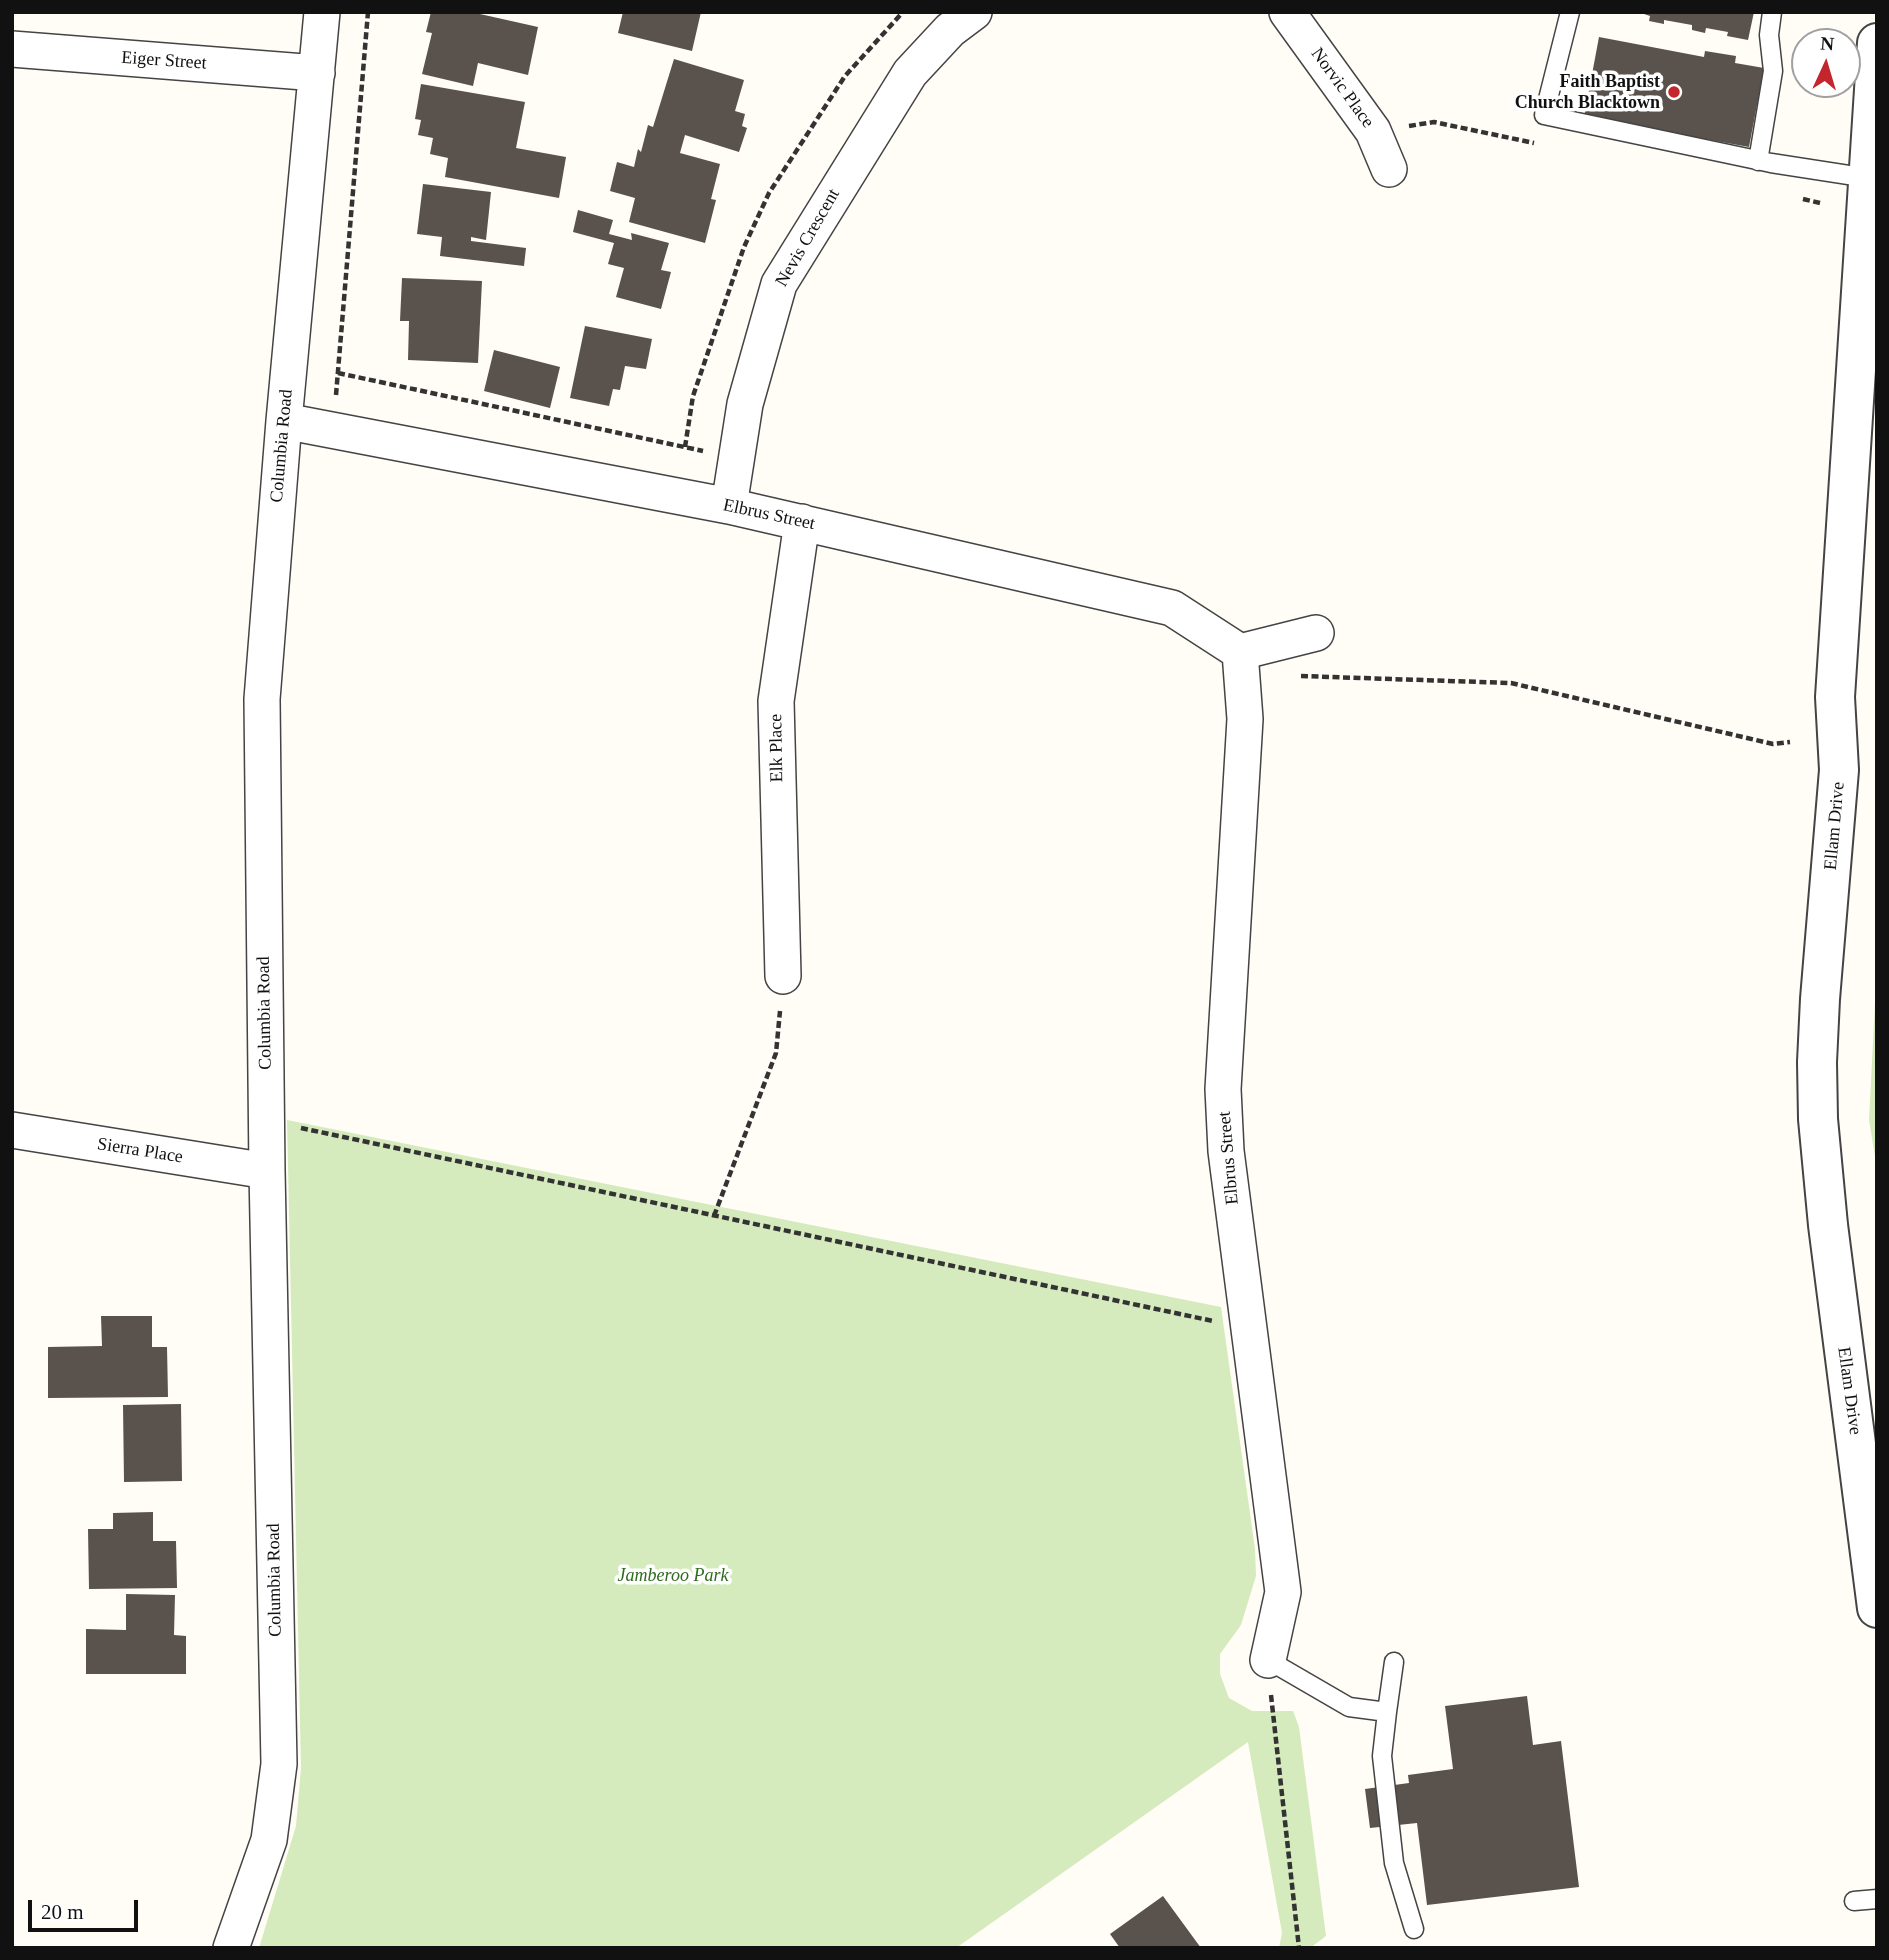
<!DOCTYPE html>
<html>
<head>
<meta charset="utf-8">
<style>
  body { margin:0 }
  #map { position:relative; width:1889px; height:1960px; overflow:hidden; background:#fffdf5; font-family:"Times New Roman",serif }
  canvas { display:block }
  .frame { position:absolute; inset:0; border:14px solid #111; pointer-events:none }
  .north { position:absolute; left:1791px; top:28px; width:70px; height:70px; box-sizing:border-box; background:#fff; border:2px solid #a0a0a0; border-radius:50%; rotate:4deg; font-size:19px; font-weight:700; line-height:28px; text-align:center; color:#111 }
  .north::after { content:''; display:block; margin:auto; width:24px; height:32px; background:#c4262e; clip-path:polygon(50% 0,100% 100%,50% 72%,0 100%) }
  .scale { position:absolute; left:28px; top:1900px; width:110px; height:32px; box-sizing:border-box; border:4px solid #111; border-top:0; padding-left:9px; font-size:21px; line-height:24px; white-space:nowrap; color:#111; -webkit-text-stroke:5px #fff; paint-order:stroke }
</style>
</head>
<body>
<div id="map">
<canvas width="1889" height="1960"></canvas>
<div class="frame"></div>
<div class="north">N</div>
<div class="scale">20 m</div>
</div>
<script>
const ctx = document.querySelector('canvas').getContext('2d');
ctx.lineJoin = 'round';
function fill(path, color) { ctx.fillStyle = color; ctx.fill(path, 'evenodd'); }
const shape = rows => new Path2D(rows.map(r => 'M' + r).join(''));
function trace(path, color, width, dash) { ctx.strokeStyle = color; ctx.lineWidth = width; ctx.lineCap = dash ? 'butt' : 'round'; ctx.setLineDash(dash || []); ctx.stroke(path); }
function label(font, color, halo, rows, align = 'center') {
  ctx.font = font + ' "Times New Roman",serif'; ctx.lineWidth = 7; ctx.setLineDash([]); ctx.textBaseline = 'middle'; ctx.strokeStyle = halo; ctx.fillStyle = color; for (const [text, x, y, turn = 0] of rows) {
    ctx.save(); ctx.translate(x, y); ctx.rotate((+turn || 0) * Math.PI / 180); ctx.textAlign = isNaN(turn) ? turn : align; if (halo) ctx.strokeText(text, 0, 0); ctx.fillText(text, 0, 0); ctx.restore();
  }
}
fill(shape([
  [1877,963,1877,1169,1869,1120],
  [287,1120,1221,1307,1255,1549,1256,1576,1241,1625,1220,1654,1220,1674,1229,1698,1252,1711,1293,1711,1299,1727,1326,1936,1310,1948,1279,1948,1282,1933,1248,1742,956,1948,259,1948,296,1826,301,1768]
]), '#d5ebbd');
fill(shape([
  [431,12,471,12,538,27,528,75,478,63,473,86,422,74,432,33,426,32],
  [623,12,701,12,692,51,618,33],
  [1638,12,1754,12,1748,40,1727,36,1728,32,1706,28,1705,33,1692,30,1692,25,1664,20,1664,24,1649,21,1650,16],
  [1599,37,1704,57,1705,51,1736,56,1735,63,1764,68,1749,147,1584,117],
  [674,59,744,80,735,111,745,114,742,126,747,128,739,152,685,135,680,153,720,164,711,199,716,200,705,243,629,222,635,198,610,191,617,162,634,167,638,149,641,152,648,125,653,127],
  [421,84,525,102,516,148,566,157,559,198,445,177,448,158,430,154,433,138,418,135,421,120,415,119],
  [423,184,491,192,486,240,471,237,471,241,526,248,524,266,440,256,442,237,417,234],
  [578,210,613,220,609,234,632,240,631,233,669,243,661,270,671,272,661,309,616,297,624,268,608,264,614,243,573,232],
  [402,278,482,281,478,363,408,360,409,321,400,321],
  [585,326,652,339,646,369,625,366,620,390,613,389,609,406,570,398],
  [494,350,560,367,550,408,484,391],
  [101,1316,152,1316,152,1347,167,1347,168,1397,48,1398,48,1347,102,1346],
  [181,1404,182,1481,124,1482,123,1405],
  [153,1512,153,1541,176,1541,177,1588,89,1589,88,1529,113,1529,113,1513],
  [126,1594,175,1595,174,1635,186,1636,186,1674,86,1674,86,1629,126,1630],
  [1527,1696,1533,1745,1561,1741,1579,1887,1427,1905,1417,1823,1370,1828,1365,1789,1409,1783,1408,1775,1453,1769,1445,1706],
  [1163,1896,1201,1948,1120,1948,1110,1934]
]), '#5a524d');
const service = shape([
  [1570,12,1544,115,1771,163,1868,178],
  [1758,161,1773,71,1769,35,1772,12],
  [1268,1660,1349,1707,1387,1712,1382,1756,1394,1863,1414,1929],
  [1387,1712,1394,1662],
  [1854,1901,1877,1899]
]);
const minor = shape([
  [1287,12,1373,131,1389,169],
  [12,49,317,73],
  [284,421,729,506,1172,608,1240,652,1245,719,1223,1089,1226,1151,1283,1592,1268,1660],
  [729,506,745,404,779,284,910,73,950,30,974,12],
  [1240,652,1316,633],
  [783,976,776,701,802,522],
  [12,1130,267,1171],
  [231,1948,269,1840,279,1764,267,1171,262,699,284,421,322,12]
]);
const tertiary = shape([
  [1877,43,1835,697,1839,770,1820,999,1817,1062,1818,1119,1828,1225,1877,1608]
]);
trace(service, '#444', 21);
trace(minor, '#444', 38);
trace(tertiary, '#444', 42);
trace(shape([
  [1409,126,1434,122,1534,143],
  [1803,199,1820,203],
  [338,373,703,451],
  [336,395,368,12],
  [685,447,693,396,744,247,769,193,845,76,903,12],
  [1301,676,1511,683,1773,744,1790,742],
  [301,1128,1213,1321],
  [714,1216,776,1053,780,1011],
  [1271,1695,1299,1948]
]), '#333', 4.5, [7, 3.5]);
trace(service, '#fff', 18);
trace(minor, '#fff', 35);
trace(tertiary, '#fff', 38);
for (const [x, y, r, color] of [
  [1674,92,7,"#c4262e"]
]) { const dot = new Path2D(); dot.arc(x, y, r, 0, 2 * Math.PI); ctx.fillStyle = color; ctx.fill(dot); trace(dot, '#fff', 2.5); }
label('18px', '#111', '#fff', [
  ["Eiger Street",164,61,4],
  ["Norvic Place",1342,88,54],
  ["Nevis Crescent",808,238,-60],
  ["Columbia Road",282,446,-85],
  ["Elbrus Street",769,515,12],
  ["Elk Place",777,748,-91],
  ["Ellam Drive",1835,826,-85],
  ["Columbia Road",265,1013,-91],
  ["Sierra Place",140,1151,9],
  ["Elbrus Street",1229,1158,-95],
  ["Ellam Drive",1849,1391,82],
  ["Columbia Road",275,1580,-91]
]);
label('bold 18px', '#111', '#fff', [
  ["Faith Baptist",1660,82],
  ["Church Blacktown",1660,103]
], 'right');
label('italic 18px', '#2f6b1f', '#fff', [
  ["Jamberoo Park",673,1576]
]);
</script>
</body>
</html>
